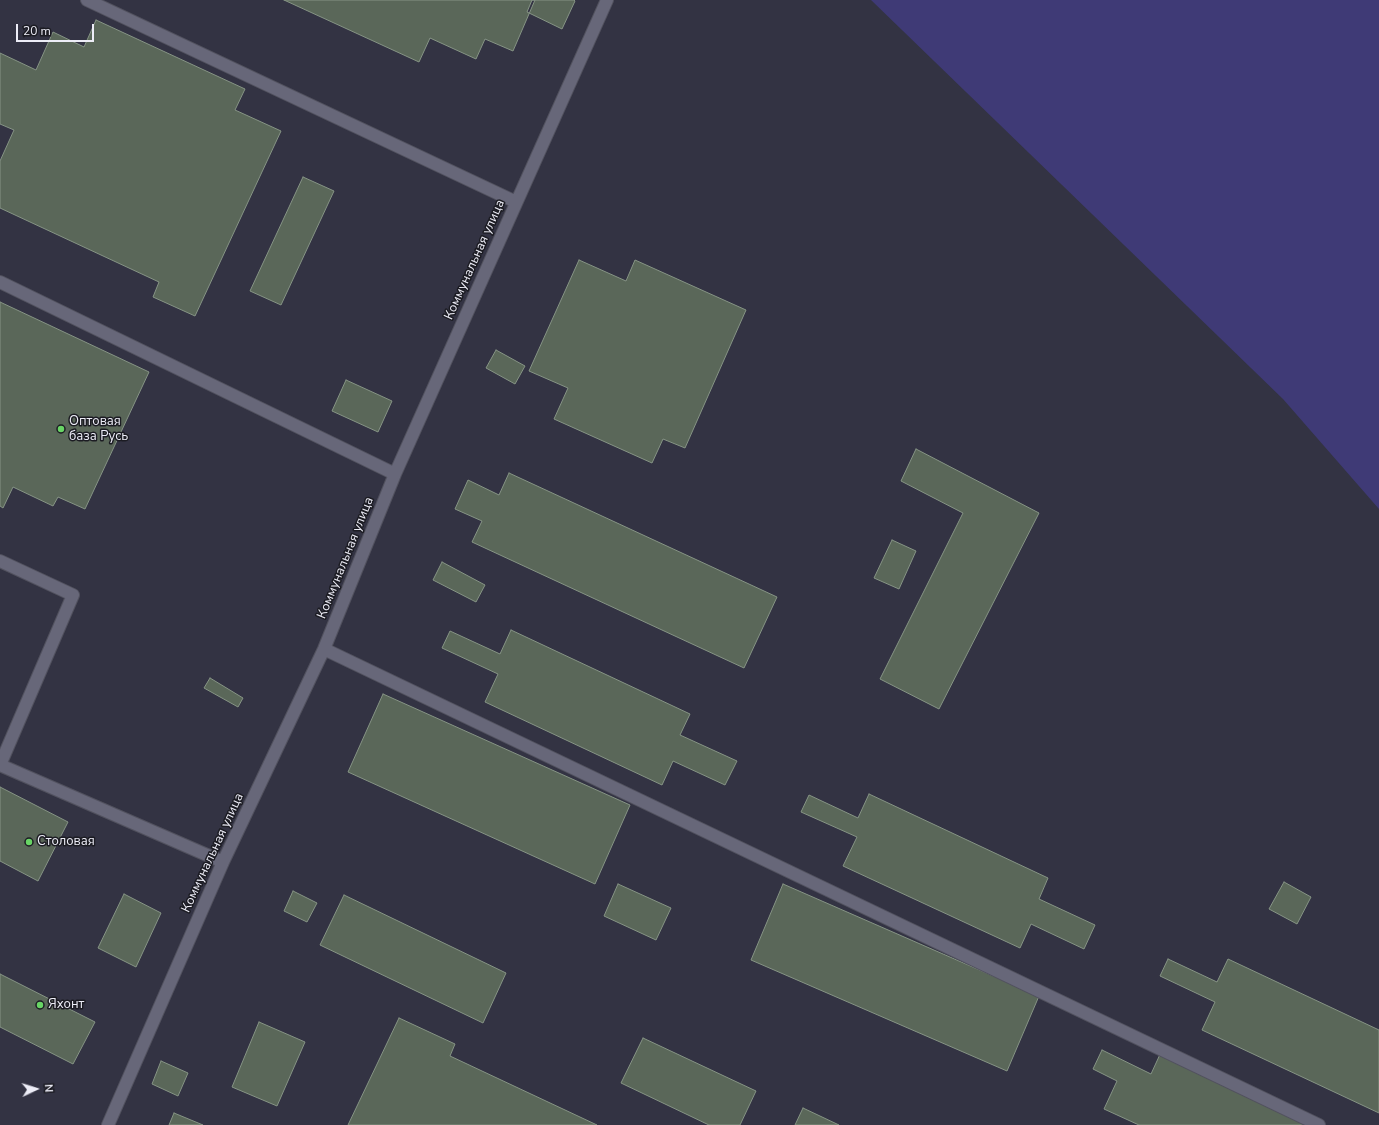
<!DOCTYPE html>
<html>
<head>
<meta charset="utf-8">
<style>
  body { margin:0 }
  #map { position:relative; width:1379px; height:1125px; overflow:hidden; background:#333343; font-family:"Nunito Sans",sans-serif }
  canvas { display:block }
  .north { position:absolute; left:16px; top:1069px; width:40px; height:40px; -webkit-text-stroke:3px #1c1c23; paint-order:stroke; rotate:86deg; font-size:11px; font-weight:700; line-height:16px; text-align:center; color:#ededf7 }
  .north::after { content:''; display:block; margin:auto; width:14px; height:18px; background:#ededf7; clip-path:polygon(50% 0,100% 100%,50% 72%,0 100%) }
  .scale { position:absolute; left:16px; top:24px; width:78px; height:18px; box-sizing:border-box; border:2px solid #ededf7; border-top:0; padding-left:5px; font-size:12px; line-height:14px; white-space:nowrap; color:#ededf7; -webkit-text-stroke:3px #1c1c23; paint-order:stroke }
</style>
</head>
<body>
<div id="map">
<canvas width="1379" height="1125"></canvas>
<div class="north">N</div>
<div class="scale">20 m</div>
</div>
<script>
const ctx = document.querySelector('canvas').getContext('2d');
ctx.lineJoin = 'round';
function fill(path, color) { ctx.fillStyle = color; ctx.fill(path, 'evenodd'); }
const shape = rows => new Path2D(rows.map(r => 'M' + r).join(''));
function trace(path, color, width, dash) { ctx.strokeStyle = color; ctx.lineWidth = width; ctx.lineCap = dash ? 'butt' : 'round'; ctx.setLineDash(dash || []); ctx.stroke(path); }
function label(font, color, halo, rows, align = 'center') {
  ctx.font = font + ' "Nunito Sans",sans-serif'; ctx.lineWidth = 3; ctx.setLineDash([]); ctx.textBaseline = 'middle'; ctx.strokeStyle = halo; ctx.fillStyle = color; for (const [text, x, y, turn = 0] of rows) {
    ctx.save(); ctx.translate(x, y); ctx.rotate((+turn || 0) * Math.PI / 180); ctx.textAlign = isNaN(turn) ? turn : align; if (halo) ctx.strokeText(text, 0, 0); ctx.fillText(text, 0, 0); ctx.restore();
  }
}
fill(shape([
  [871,0,1379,0,1379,509,1283,399]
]), '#3f3a76');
const building = shape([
  [284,0,535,0,513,51,485,39,476,59,430,38,419,62,284,0],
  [532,0,574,0,575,1,562,29,527,12,532,0],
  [96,20,245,89,235,110,281,131,195,316,153,297,159,282,0,208,0,161,14,130,0,124,0,53,36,70,53,32,84,47,96,20],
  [303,177,334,191,281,305,250,291,303,177],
  [579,260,626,281,635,260,746,310,685,448,663,439,652,463,554,419,568,388,529,371,579,260],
  [0,302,149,372,85,509,58,497,53,506,13,487,3,508,0,506,0,302],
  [496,350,525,366,515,384,486,368,496,350],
  [346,380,392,401,378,432,332,411,346,380],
  [916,449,1039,513,939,709,880,679,963,513,901,481,916,449],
  [509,473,777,597,744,668,472,542,482,521,455,509,468,480,499,495,509,473],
  [892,540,916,551,899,589,874,578,892,540],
  [442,562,485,585,476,602,433,580,442,562],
  [511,630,690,714,680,735,737,761,725,785,673,761,662,785,485,702,498,674,442,648,450,631,500,654,511,630],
  [210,678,243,698,238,707,204,688,210,678],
  [383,694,630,805,595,884,348,772,383,694],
  [0,787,68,822,38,881,0,861,0,787],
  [869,794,1048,878,1039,899,1095,925,1084,949,1031,924,1020,948,843,866,857,837,801,812,809,795,858,818,869,794],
  [1284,882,1311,897,1297,924,1269,909,1284,882],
  [618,884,671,908,656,940,604,916,618,884],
  [783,884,1039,996,1007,1071,751,960,783,884],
  [293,891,317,903,307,922,284,911,293,891],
  [124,894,161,913,136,967,98,948,124,894],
  [344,895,506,973,483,1023,320,945,344,895],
  [1168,959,1217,982,1228,959,1379,1030,1379,1113,1202,1030,1215,1002,1160,976,1168,959],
  [0,974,95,1022,73,1064,0,1027,0,974],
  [399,1018,455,1044,450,1056,597,1125,348,1125,399,1018],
  [259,1022,305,1042,277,1106,232,1087,259,1022],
  [643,1038,756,1091,740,1125,709,1125,621,1083,643,1038],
  [1102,1050,1151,1074,1162,1050,1319,1125,1139,1125,1104,1109,1117,1081,1093,1069,1102,1050],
  [161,1061,188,1073,178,1096,152,1084,161,1061],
  [803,1108,839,1125,795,1125,803,1108],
  [174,1113,203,1125,169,1125,174,1113]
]);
fill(building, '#5a6759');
trace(building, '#869485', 1);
const minor = shape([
  [87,0,516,202],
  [0,282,395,474],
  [0,561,73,595,0,765],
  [324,649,1319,1125],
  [0,765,223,862],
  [108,1125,223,862,324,649,395,474,607,0]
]);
trace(minor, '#52525f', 14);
trace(minor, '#676779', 12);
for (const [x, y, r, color] of [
  [61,429,4,"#68d465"],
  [29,842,4,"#68d465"],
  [40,1005,4,"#68d465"]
]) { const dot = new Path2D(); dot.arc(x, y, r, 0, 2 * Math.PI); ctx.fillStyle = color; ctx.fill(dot); trace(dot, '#1c1c23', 1.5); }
label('13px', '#ededf7', '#1c1c23', [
  ["Коммунальная улица",475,260,-66],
  ["Коммунальная улица",346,558,-68],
  ["Коммунальная улица",213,853,-65]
]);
label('13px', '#ededf7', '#1c1c23', [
  ["Оптовая",69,422],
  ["база Русь",69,437],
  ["Столовая",37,842],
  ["Яхонт",48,1005]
], 'left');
</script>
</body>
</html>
